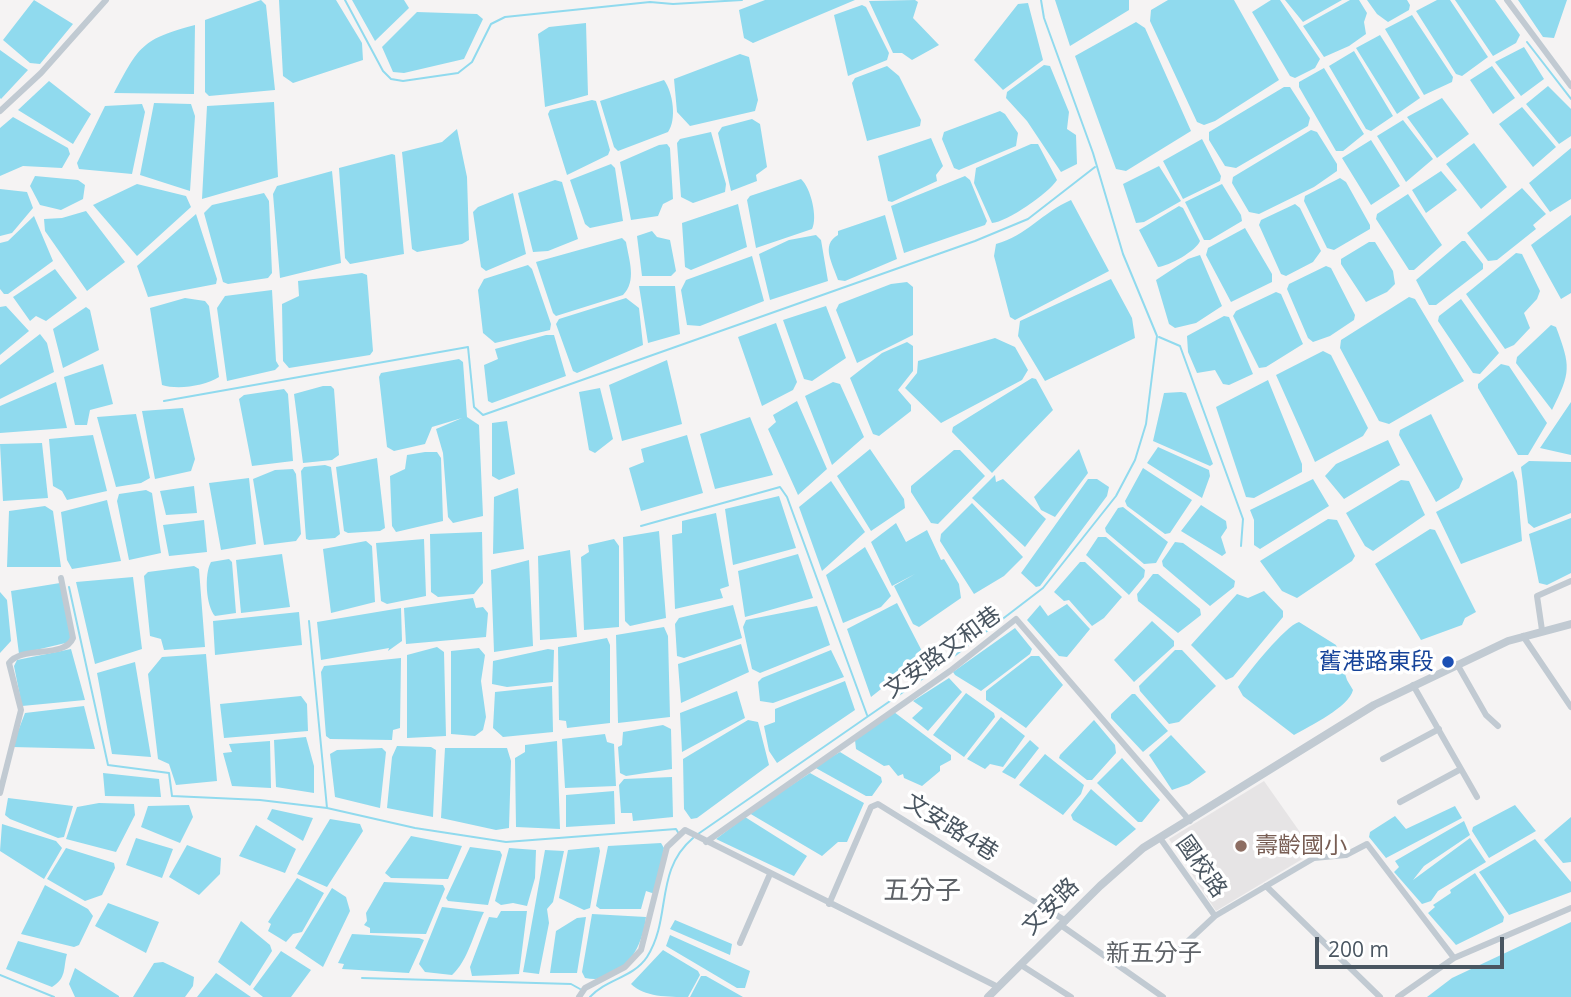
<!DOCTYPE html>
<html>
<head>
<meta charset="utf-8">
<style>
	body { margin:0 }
	#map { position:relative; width:1571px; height:997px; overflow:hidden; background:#f5f3f3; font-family:"Open Sans",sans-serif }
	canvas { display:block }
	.scale { position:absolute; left:1315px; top:937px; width:189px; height:32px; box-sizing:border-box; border:4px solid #4a5661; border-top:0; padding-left:9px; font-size:21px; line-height:24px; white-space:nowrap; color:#4a5661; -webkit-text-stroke:5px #fff; paint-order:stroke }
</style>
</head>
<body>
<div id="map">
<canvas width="1571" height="997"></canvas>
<div class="scale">200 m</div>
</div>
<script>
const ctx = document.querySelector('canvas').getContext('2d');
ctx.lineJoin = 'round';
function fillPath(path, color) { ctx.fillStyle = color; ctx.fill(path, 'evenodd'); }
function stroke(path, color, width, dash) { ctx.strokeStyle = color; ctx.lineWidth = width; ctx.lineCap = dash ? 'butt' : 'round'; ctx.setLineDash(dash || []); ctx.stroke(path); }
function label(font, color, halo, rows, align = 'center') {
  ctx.font = font + ' "Open Sans","Noto Sans TC",sans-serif'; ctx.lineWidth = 7; ctx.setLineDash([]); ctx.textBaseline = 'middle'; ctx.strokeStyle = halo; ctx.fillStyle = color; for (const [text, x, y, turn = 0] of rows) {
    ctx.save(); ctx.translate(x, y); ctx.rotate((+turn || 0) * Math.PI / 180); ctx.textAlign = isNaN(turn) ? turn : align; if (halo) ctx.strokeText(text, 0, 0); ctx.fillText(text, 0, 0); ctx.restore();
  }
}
const education = new Path2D(`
	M1264,781L1314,852L1216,911L1169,839Z`);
const water = new Path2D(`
	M34,0L73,24L40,64L30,63L3,40Z
	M261,0L266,5L275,90L209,96L205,92V20Z
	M279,0H336L362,43L363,60L293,83L283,76Z
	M352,0H404L409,8L375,41Z
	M765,0H855L753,43L744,38L739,10Z
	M915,0L918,2L913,18L939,45L912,60L902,53H893L869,1Z
	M1055,0H1129V10L1070,46Z
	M1168,0H1234L1279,80L1215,121L1204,125L1197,122L1150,21L1151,10Z
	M1271,0H1280L1320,59L1315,68L1295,78L1290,76L1252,12Z
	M1285,0H1342L1303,22Z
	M1350,0H1359L1367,13L1364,22L1366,34L1349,46L1324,57L1303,26Z
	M1367,0H1407L1410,5L1409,10L1388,22L1377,14Z
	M1437,0H1450L1488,57L1462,76L1456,74L1416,11Z
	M1455,0H1495L1520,35L1516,43L1493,56Z
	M1518,0H1567L1554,38L1543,37Z
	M1028,3L1043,60L1003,90L974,60L1018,4Z
	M862,5L866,7L889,53L887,60L848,76L834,15Z
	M417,12L477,14L483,19L464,59L404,73L393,72L382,47Z
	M1412,15L1453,77L1452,82L1424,95L1385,29Z
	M1136,22L1145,28L1191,131L1126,171L1116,169L1075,56Z
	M586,23L588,95L545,107L538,34L549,27Z
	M195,25L194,94L114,93C139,46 142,39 195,25Z
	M1380,35L1420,98L1397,114L1356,48Z
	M1524,47L1544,79L1521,96L1495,62Z
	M0,50L28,70L1,99L0,98Z
	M1354,51L1393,116L1371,131L1366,129L1329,66Z
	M740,54L749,57L758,100L755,111L690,126L677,112L674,79Z
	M1044,65L1050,66L1069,112L1067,129L1076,135L1077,164L1061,172L1027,121L1006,98L1007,92Z
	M887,66L899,76L921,120L920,126L867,141L852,83L855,78Z
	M1492,66L1515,98L1493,114L1470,80Z
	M1324,68L1364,134L1343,151H1336L1299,87V82Z
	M664,80C673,92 677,120 668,132L618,151L614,147L600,101Z
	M49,81L91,114L73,144L18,110Z
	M1548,86L1571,109V136L1559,144L1526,104Z
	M1284,87H1290L1310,118L1308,126L1236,168L1225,166L1209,140V132Z
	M1442,98L1469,134L1437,158L1407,117Z
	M592,100L596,101L610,150L608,155L567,175L548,114L550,110Z
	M274,102L278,177L202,199L207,106Z
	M154,103L191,104L195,116L190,191L140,175Z
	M142,104L145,112L132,174L79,169L77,163L105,106Z
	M1522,107L1556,147L1533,167L1499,124Z
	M1000,111L1005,114L1018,133L1016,146L959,170L954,168L942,139L944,132Z
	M13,117L68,148L70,154L62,168L23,166L0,176V128Z
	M752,119L760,124L767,167L756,175L757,181L731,191L718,133L722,127Z
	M1403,120L1433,159L1406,182L1377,136Z
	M457,129L467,177L469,240L462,244L417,252L412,249L402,152L442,142Z
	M1311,130L1317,132L1337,164V171L1314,187L1259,214L1249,212L1232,183L1233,177Z
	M711,132L726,184L725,192L693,203L681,197L677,143L680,139Z
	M931,138L943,166L936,175L937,181L892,202L888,201L878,156Z
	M1202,139L1221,176L1220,181L1183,199L1163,161Z
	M1371,140L1400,186L1371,205L1342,158Z
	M1474,143L1507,187L1481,209L1446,164Z
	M667,144L670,148L673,199L663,204L658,216L631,220L620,162L659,145Z
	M1031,144H1038L1057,180C1049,193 1007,222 992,223L974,183L976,168Z
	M1571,148V199L1550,212L1529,183Z
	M392,154L395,155L404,254L350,264L345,258L339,168Z
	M611,164L615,168L623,221L590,228L585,224L570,180Z
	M1159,166L1181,201L1144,222L1136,223L1123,184Z
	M332,171L341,263L280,278L273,194L277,186Z
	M1441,171L1457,190L1426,213L1412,190Z
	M35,176L78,180L85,185L83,199L61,210L40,205L30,186Z
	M965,176L970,180L987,221L985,225L904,253L891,206Z
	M1340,178L1346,182L1370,225V229L1334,250L1327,248L1304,201L1305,196Z
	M801,179C811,188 818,218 812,229L756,248L747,200L750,196Z
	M555,180L562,182L578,239L548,251L533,252L518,193Z
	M137,184L186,196L191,207L137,256L93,205Z
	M1222,184L1241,215L1242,221L1210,240H1204L1185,202Z
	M1522,188L1546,214L1533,225L1536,229L1497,260L1488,261L1467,233Z
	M0,189L27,192L33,208L12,233L0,236Z
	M264,193L269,201L272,273L268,278L228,284L223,282L204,213L212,205Z
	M513,193L526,254L486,271L481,267L473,212L478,207Z
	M1408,194L1442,245L1414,270H1409L1376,219L1377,214Z
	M1071,200L1109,271L1015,320L1010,317L994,256L996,244C1026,236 1043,212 1071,200Z
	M738,204L747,247L691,270L685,267L682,223Z
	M1295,204L1300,208L1321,251L1313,262L1286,276L1281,274L1259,225L1261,220Z
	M1179,206L1183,208L1200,241C1196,251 1169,266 1158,267L1139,230Z
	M86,211L125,262L87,291L45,231L44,219L62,218Z
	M196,214L217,279L216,284L148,297L137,266Z
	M885,215L897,259L845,281L838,280C833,264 820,245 838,235V231Z
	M1571,215V293L1561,299L1531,245Z
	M34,216L53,261L8,294H4L0,289V243L8,241Z
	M1245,228L1272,274V282L1231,302L1206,255L1208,248Z
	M652,231L657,237L670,240L676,271L671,276H642L637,236Z
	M816,235L821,240L828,281L770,300L759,254L789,240Z
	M622,238L626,242C629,260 637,281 623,295L556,316L553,313L536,262Z
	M1462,241H1465L1483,264V269L1436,305H1429L1416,280Z
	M1369,242H1375L1393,271L1395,284L1387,292L1366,302L1341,264V259Z
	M1516,253L1522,254L1540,291L1537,299L1524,313L1530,328L1514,345L1505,349L1466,294Z
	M1200,255L1222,306L1196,323L1175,328L1169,324L1156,280L1188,259Z
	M752,256L764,301L700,326L687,325L681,290L686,280Z
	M528,265L532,269L551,324L550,330L495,343L483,333L478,290L484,279Z
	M1326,266L1331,268L1355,315L1354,320L1330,336L1313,342L1308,338L1287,289L1289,284Z
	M55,269L77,298L46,321L36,316L30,321L13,297Z
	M362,273L367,275L373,351L370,355L289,368L283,361L282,304L299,296L298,281Z
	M1111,279L1132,318L1135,338L1045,381L1018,336L1020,321Z
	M907,282L913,287V335L857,363L836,310L839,304L891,284Z
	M639,286H675L680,334L648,343Z
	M272,290L276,361L279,366L275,370L227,381L217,308L225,296Z
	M1276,292L1281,294L1303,344L1266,367L1259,368L1233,316L1236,311Z
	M1409,297L1415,299L1464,381L1389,424L1379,421L1340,348L1341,340Z
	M185,298L205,301L209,306L219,377C205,386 178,390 162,385L150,308Z
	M626,298L639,308L643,345L577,373L573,371L556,324L559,319Z
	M1461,299L1499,353L1480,374L1473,373L1438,321L1439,316Z
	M6,306L29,331L0,355V307Z
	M826,306L846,358L812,381L804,379L783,320Z
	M86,307L90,310L99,350L63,368L53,329Z
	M1224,316L1229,317L1253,374L1229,385L1223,384L1215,370L1197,373L1188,352L1187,336Z
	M776,323L797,382L793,390L762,406L738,337Z
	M1551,325L1556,327C1571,367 1571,372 1552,410L1516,363L1517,357Z
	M40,334L47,343L54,372L0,399V365Z
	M546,335H554L566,376L492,403L488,401L484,365L498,359L495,349Z
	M995,338L1015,347L1028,370L1022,380L941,423L905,388L917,373L918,361Z
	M907,342L913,346V371L898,390L911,405V411L879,436L873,434L850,378L882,353Z
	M1323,351L1331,355L1368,428L1363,436L1315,462L1276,375Z
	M459,359L463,362L467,417L479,425L483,516L453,523L448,517L443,453L436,429L462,418L432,427L425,444L394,451L387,447L379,377L381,373Z
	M667,360L682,424L622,441L609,385Z
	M103,364L113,404L90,410L87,425H75L64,377Z
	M1501,364L1509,366L1547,423L1528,455H1518L1478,388V384Z
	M1032,378L1036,379L1053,410L992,473L952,432L953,427Z
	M1268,380L1302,464V472L1254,498L1246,497L1216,407Z
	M56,382L67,428L0,433V406Z
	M833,382L840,384L864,437L832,465L805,396Z
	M323,386H331L334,389L339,455L332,460L303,463L294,394Z
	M600,388L613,439L595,453L589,450L579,392Z
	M284,389L288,394L293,461L252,466L239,399L244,395Z
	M1181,392L1186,393L1213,464L1210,466L1153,441L1164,393Z
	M797,401L827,469L798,495L768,429L776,422L773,415Z
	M1571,402V455L1540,448Z
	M183,408L195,459L191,471L155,479L142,411Z
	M136,414L150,478L141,483L116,487L97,417Z
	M1431,414L1463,479L1459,488L1436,502L1399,435L1400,430Z
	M750,417L773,475L715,489L700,434Z
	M507,421L515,474L499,480L492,476V423Z
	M93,435L107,491L67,500L62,491L53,486L49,439Z
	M687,435L703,493L641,511L629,468L644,462L641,449Z
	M1388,440L1400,465L1344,499L1325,476L1336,464Z
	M42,443L48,498L3,501L0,444Z
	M1158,447L1209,470L1210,476L1202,498L1147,463Z
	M870,449L904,499L905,508L871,531L837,476Z
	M1079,449L1088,473L1055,517L1041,510L1034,497Z
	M954,450H960L985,476L938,524L931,523L911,492V486Z
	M425,452H437L441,458L443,521L396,532L392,526L390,476L405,469L407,455Z
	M377,458L385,528L380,531L348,533L344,531L336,467Z
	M1529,461L1571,462V513L1534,528L1528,523L1521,467Z
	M325,465L331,467L340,534L335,538L309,540L306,539L301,471L304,467Z
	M1143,468L1192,500L1170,533L1165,534L1127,506L1125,501Z
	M293,469L296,474L301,534L296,541L264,545L253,479L275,470Z
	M1513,471L1517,481L1522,541L1461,564L1436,512Z
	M995,475L996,482L1003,479L1046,519L1025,547L972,498Z
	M249,478L256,544L221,550L209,483Z
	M1088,479H1097L1109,487L1107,496L1040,586L1036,587L1021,573Z
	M1313,479L1329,506L1260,549L1254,545V520L1250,510Z
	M1401,480L1409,481L1425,515L1373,551L1365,546L1346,513Z
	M831,481L865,532L822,571L799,507Z
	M194,486L197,513L166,515L160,491Z
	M518,488L524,549L493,554L494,497Z
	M146,490L152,493L161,553L129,560L117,501L119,494Z
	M779,496L796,548L733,565L725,509Z
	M107,500L121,561L72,569L67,560L61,512Z
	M972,503L1023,557L1004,576L974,594L940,541L941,534Z
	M1201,505L1226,521L1227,528L1221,537L1226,553L1222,556L1181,531Z
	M45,506L53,511L61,567H7L9,511Z
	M1123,507L1168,542L1156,563L1144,564L1106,532L1105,528L1118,508Z
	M716,513L729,586L720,589L723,598L675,609L672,535L682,533V521Z
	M1571,518V573L1547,585L1539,583L1529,534Z
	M1328,519L1337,520L1355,556L1352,561L1297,598L1282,591L1260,561Z
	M204,520L207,552L169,556L163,525Z
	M896,523L906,542L927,530L941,560L944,559L959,584L961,598L919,627L913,624L894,586L915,574L892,586L871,542Z
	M1430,529L1435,530L1476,612L1465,618L1462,625L1421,640L1375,564Z
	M659,531L666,618L630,626L625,621L623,537Z
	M482,532L483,583L474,594L438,597L431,592L430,534Z
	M1098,537H1106L1145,570L1144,577L1129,595L1086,555Z
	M424,539L426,596L387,604L381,601L376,543Z
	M614,539L619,546V627L584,630L581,557L589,552L588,545Z
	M366,541L372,546L375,602L331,613L323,549Z
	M1175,542L1183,543L1235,581L1234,587L1210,606L1163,566L1162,561Z
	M865,547L891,596L881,607L843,623L826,575Z
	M570,550L577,637L540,640L538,556Z
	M282,554L290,607L241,613L236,560Z
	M798,554L813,598L745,617L738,571Z
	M229,559L232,562L236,613L215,616C206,606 204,574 211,562Z
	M529,560L533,646L494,652L491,570Z
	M1080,562H1085L1122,597L1104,618L1092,626L1069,600L1064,601L1054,592Z
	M194,566L199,569L205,647L164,650L161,639L150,636L144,576L148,572Z
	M1153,574H1158L1200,609L1201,615L1178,633L1138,601L1137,594Z
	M133,577L142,649L95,664L76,582Z
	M60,583L74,641L19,654L11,591Z
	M1264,591L1283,611V617L1233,677L1226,680L1191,645L1237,594L1248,598Z
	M0,592L7,600L11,641L0,653Z
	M473,598L476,608L483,607L488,613L486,637L406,644L404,608Z
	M897,603L924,655L871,697L847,629Z
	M1067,604L1090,629L1067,657L1059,656L1027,620L1040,605L1048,616Z
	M733,605L742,638L684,658L677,656L675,624L679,618Z
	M817,606L830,645L760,673L752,669L743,627L746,620Z
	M401,608L402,641L388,651L389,648L321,660L317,622Z
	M299,612L302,645L215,655L213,621Z
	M1152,621L1174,641V646L1134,682L1114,660Z
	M1299,622L1336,645L1347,680L1353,690C1349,707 1310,726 1294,735L1243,696L1238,687C1248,673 1285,626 1299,622Z
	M664,627L668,636L670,717L618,723L616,635Z
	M1015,628L1032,649L1030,654L981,691L955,675L953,672Z
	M607,638L610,645V723L567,728L566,721L559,720L558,647Z
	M741,644L749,672L681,703L678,664Z
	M437,647L444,652L446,736L407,738V655Z
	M479,648L485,655L481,681L486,717L483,730L475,736L451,734V651Z
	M71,649L85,700L22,706L14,666L17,660Z
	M548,649L554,650L553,682L507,687L492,684L493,661Z
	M831,650L844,677L773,703L760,701L758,682L762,678Z
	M1175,650H1182L1216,686L1179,722L1169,724L1140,691L1139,686Z
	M206,654L217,781L176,785L169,764L158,759L148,674L162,657Z
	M1031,656H1039L1063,685L1026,728L986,700V691Z
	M401,658L400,728L393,730L392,740L330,739L326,736L321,672L324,666Z
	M135,662L151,757L112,754L97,673Z
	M949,678L962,692L928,731L912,718L923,708L913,701Z
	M845,681L855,710L777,763L769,751L764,726L775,722V709Z
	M552,686L553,732L503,737L493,728L495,692Z
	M737,691L745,718L682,752L680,713Z
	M966,693L994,713L995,717L964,757L933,735Z
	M1132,694H1135L1168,731L1143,752L1111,718V714Z
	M301,696L307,704L308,731L224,738L220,704Z
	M84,706L95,749L12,747L25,713Z
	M894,712L951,755V760L940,766V771L922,786L904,778L903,774L898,776L889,765L884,766L856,749L855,740Z
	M1001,717L1025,736L1003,767L990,764L985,769L967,759Z
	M748,720L758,722L769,765L697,818L691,819L684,809L683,759Z
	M1094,720L1115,745L1116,753L1092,780H1087L1059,758L1060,755Z
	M663,725L671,729L672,769L626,776L620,773L618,747L622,745L623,732Z
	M605,734L607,742L614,744L616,786L565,788L562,739Z
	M1171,735L1206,772L1189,784L1172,790L1149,755Z
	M306,737L314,766V793L276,787L274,740Z
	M1030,740L1039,748L1015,779L1002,772Z
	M270,741L271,788L232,786L223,753L232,752L229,744Z
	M557,741L560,829L516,827L515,758L525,752V745Z
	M397,746L431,747L436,750L433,817L387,808L392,757Z
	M382,748L386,752L380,808L335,797L330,754L337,750Z
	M445,748H507L511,761L509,828L496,830L441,818Z
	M840,752L881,777L882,782L872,796H866L814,767Z
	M1045,754L1084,785L1081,794L1063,815L1019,785Z
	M1122,758L1160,800L1142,822H1138L1097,783Z
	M103,773L159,779L161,797L105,796Z
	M810,773L864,803L847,842H838L822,856L749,813Z
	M672,777L673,817L633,821L632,813H621L619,785L624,779Z
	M1091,789L1136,829L1116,846L1073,820L1071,815Z
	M614,791L615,824L566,827V795Z
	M8,798L73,806L64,837L58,838L10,819L5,815Z
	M99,803L134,804L135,815L116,852L66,839L77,807Z
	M189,805L193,817L180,843L141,827L148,806Z
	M1515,805L1536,831L1489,858L1472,831L1473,827Z
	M1455,806L1462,818L1386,858L1369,837L1370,832L1395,816L1406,829Z
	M272,809L313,818L303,841L267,819Z
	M745,817L807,856L794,876L716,839Z
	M1571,817V862L1563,863L1544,840Z
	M330,819L360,824L363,831L327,887L297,874Z
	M1464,821L1470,835L1424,866L1413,880L1470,838L1486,862L1438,891L1431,901L1422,904L1394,872L1399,867L1395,861Z
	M2,824L56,841L62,848L44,879L0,851Z
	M256,825L296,849L285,873L239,856Z
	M411,836L462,846L448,879L391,878L385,873Z
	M136,838L173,849L162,878L126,865Z
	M1535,839L1571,882V892L1509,915L1479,872Z
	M661,843L664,848L655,894L646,891L641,909H600L596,906L608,846Z
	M187,845L221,858L220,874L199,895L169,877Z
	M470,847L500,851L502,855L488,905L448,901L446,898Z
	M599,847L600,851L590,908L584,910L559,898L568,850Z
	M66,848L114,863L115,868L102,895L85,901L47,879Z
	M509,848L536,850L535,878L527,906L513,903L501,905L495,901Z
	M545,850L564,851L553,902L547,909L549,923L539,974L523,972Z
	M1475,873L1504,917L1503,922L1456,945L1428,913L1435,907L1433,905L1451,893L1450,890Z
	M297,878L324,893L302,932L293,934L286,942L268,931L271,924L268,922Z
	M384,882L443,885L445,889L426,934L370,933V928L364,925L367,921L366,913Z
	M45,885L88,909L93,916L79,945L74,947L21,934Z
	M332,888L346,897L350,911L323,967L295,948Z
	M108,903L159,922L146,953L95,926Z
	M442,907L484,912C474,932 468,961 452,975L425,972L419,964Z
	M501,911H527L519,974L472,976L470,967L489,917L497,918Z
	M592,914L646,917C643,947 622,986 585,978L582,972Z
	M586,917L577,973H550L556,931L577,918Z
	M675,920L732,944L730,955L670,929Z
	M241,921L270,945L272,951L250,986L218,962Z
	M1571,922V997H1427L1452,978Z
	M352,934L419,938L424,940L409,973L342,969L344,964L338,963Z
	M670,935L750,971L745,988H737L666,946Z
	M18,941L67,954C63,968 67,978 52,987L6,969Z
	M663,950L698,971L700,975L688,997C668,997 644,997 631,984Z
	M281,951L311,970L291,997H263L253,989Z
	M163,962L194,977L193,986L185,997H133L154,963Z
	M75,968L119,996V997H75L69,984Z
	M216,973L251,997H197Z
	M701,976H706L743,997H690Z`);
const stream = new Path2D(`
	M345,0L383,71L391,79L403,81L458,73L472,62L491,24L505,17L650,2L673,4L742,0
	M1527,42L1571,99
	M1159,337L1180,346L1243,519L1241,546
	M164,401L468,347L474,407L483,415L975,241L1028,219L1095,167
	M641,526L780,487L787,497L867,715
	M69,587L108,765L169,773L172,796L260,800L327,808L415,828L506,842L676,829L679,834
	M309,621L327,808
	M698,834L945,663L1043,588L1116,496L1135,460L1146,424L1157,336L1123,254L1093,153L1044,18L1041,0
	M0,975L54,997
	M362,978L571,984L580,989
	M590,997C606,979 633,978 647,957C672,918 654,871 693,838`);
const minor = new Path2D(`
	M1507,0L1571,86
	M0,111L41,73L106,0
	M1542,630L1537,596L1571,581
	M1523,636L1571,707
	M1457,664L1486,715L1498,726
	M1413,685L1477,797
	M1383,759L1439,729
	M0,793L21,710L9,663C23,645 64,659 73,638L61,578
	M1400,802L1461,769
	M1160,838L1215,916
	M706,842L950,671L1016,619L1190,821
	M1266,886L1380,997
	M829,904L871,807L878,804L1066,921
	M1062,926L1163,997
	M740,943L770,874
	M1171,957L1215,916L1314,858L1346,855L1367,844L1454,958
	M1021,965L1071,997
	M579,997L585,988L625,967L641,950L667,847L685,830L998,987
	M1398,997L1454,958L1571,908`);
const tertiary = new Path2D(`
	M988,997L1100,886L1143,848L1374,705L1508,641L1571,624`);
const markers = [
	[1448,662,7,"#1a4fb4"],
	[1241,846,7,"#8d6e63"]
];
const streetNames = [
	["文安路文和巷",943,653,-36],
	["文安路4巷",951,828,32],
	["國校路",1201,867,55],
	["文安路",1051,907,-45]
];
const transitNames = [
	["舊港路東段",1434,662]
];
const educationNames = [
	["壽齡國小",1255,846]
];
const neighbourhoodNames = [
	["新五分子",1154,954]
];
const quarterNames = [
	["五分子",922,892]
];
fillPath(education, '#e6e4e5');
fillPath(water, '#90daee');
stroke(stream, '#90daee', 2);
stroke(minor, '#c1cad2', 6);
stroke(tertiary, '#c1cad2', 8);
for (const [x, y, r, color] of markers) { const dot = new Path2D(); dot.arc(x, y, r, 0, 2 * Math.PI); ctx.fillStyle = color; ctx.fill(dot); stroke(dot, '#fff', 2.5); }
label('23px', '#4a5661', '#fff', streetNames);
label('23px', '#164399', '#fff', transitNames, 'right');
label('23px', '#785e54', '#fff', educationNames, 'left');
label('24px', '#5f6368', '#fff', neighbourhoodNames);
label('26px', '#5f6368', '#fff', quarterNames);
</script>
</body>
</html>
